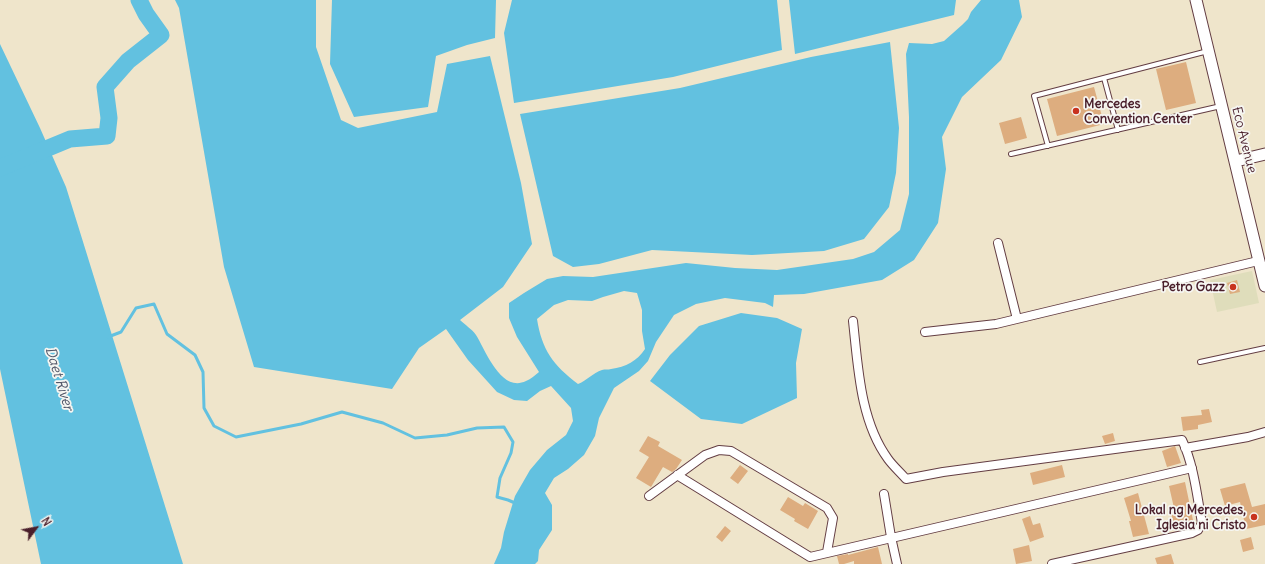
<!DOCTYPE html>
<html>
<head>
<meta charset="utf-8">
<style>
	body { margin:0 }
	#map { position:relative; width:1265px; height:564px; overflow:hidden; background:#efe5cb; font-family:Delius,sans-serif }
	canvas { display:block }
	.north { position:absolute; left:16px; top:508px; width:40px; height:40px; -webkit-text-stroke:3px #f6f6f2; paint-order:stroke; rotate:58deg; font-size:11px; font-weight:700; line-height:16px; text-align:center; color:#4a1f2b }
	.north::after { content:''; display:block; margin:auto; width:14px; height:18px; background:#4a1f2b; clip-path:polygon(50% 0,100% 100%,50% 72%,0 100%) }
</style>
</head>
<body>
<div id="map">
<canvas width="1265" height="564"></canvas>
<div class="north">N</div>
</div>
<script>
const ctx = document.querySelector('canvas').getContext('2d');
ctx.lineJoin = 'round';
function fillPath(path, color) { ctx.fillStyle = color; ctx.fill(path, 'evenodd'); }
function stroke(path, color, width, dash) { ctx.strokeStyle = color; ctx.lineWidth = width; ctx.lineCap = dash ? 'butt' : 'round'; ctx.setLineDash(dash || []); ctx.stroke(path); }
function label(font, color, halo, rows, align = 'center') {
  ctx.font = font + ' Delius,sans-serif'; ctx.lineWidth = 3.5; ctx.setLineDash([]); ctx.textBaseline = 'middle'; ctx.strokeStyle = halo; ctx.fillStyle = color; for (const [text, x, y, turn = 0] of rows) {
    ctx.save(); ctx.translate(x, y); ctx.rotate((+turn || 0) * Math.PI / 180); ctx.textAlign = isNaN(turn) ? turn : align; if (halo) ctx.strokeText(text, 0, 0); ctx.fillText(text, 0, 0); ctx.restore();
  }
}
const built = new Path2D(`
	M1252,271L1259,303L1217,312L1210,280Z`);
const water = new Path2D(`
	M175,0H316V47L341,120L358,128L437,112L447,64L490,56L521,183L532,244L503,287L460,320C465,325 472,329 476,335C486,351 501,393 526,381C531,379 535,375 539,372L517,337L509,318V303L524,293L547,279L563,276L593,277L686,263L735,268L777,270L853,259L874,252L900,230L909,194V117L906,54L909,43L932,44L944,41L962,25L968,19L971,12L981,0H1019L1022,17L1001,60L962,97L942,137L946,169L938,223L914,260L882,280L804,294L774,295L773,307L765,303L725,298L696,304L674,315L656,342L648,361L639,371L614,388L599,418L595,436L584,455L568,469L554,478L545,493L552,505V530L539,550L538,561L535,564H494L501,548L504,532L515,496L530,470L547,450L566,435L573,421L571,408L551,386L540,391L527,401L514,400L497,392L468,360L446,329L419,348L392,389L254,367L224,267L179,8ZM624,291L637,293L642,310V331L645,349C637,361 626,367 611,369C608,370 605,369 602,370C593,373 586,381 578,384C553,365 542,350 537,319L554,305L568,300L592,301L603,297Z
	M332,0H496L495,38L467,45L436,56L428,107L354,117L330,64Z
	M512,0H777L782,50L673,77L514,103L504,33Z
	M789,0H956L954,15L795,54Z
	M890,42L899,128L896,173L889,207L864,239L824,251L752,255L652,250L599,264L573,267L553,256L520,114L680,88L811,57Z
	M0,44L40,128L66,187L183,564H41L0,369Z
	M741,313L777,318L802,329L796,363L797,398L742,424L701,419L650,381L670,355L699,326Z`);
const stream = new Path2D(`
	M108,337L121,332L136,308L154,304L167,334L195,355L203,372L204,408L214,426L236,437L301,424L342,412L383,423L415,438L447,435L477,428L504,427L513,442L511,453L500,478L497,497L508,500L515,503`);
const river = new Path2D(`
	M0,168L70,139L107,136L109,118L105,87L128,61L161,35L146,14L139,0`);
const building = new Path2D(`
	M1186,62L1196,103L1166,110L1156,69Z
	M1094,87L1104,124L1057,136L1047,99Z
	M1021,117L1027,138L1005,144L999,123Z
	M1237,280L1240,292L1230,294L1227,283Z
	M1209,409L1212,422L1198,425V429L1183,431L1181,417L1202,415L1201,410Z
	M1113,433L1115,441L1105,444L1102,436Z
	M648,436L660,442L658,446L682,460L676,469L672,472L663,467L651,487L636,478L649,457L639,451Z
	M1175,446L1181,463L1167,467L1162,451Z
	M740,465L748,471L738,484L730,478Z
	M1062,465L1065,477L1033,485L1030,473Z
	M1185,482L1194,525L1175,530L1170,509L1174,508L1169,486Z
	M1245,483L1252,507L1265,504V525L1246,529L1240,502L1225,506L1220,489Z
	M1138,493L1149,534L1133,537L1129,521H1131L1124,498Z
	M788,497L803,506L805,503L818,511L808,529L794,521L795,519L780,510Z
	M1030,516L1033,525L1040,523L1044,537L1030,542L1022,519Z
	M725,526L731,531L722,542L716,537Z
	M1251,537L1254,549L1243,552L1240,540Z
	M1029,545L1032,561L1016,564L1013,549Z
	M878,547L882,564H854V561L844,564H839L837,556L848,554V555Z
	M1171,554L1174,564H1157L1155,558Z`);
const lane = new Path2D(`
	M1104,78L1118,130
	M1048,146L1034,96L1208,51
	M1011,154L1221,106
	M1200,362L1265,348`);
const street = new Path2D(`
	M998,243L1017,319
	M853,321C858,366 860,421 888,459C893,466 900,472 906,479L943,472L1182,440C1194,465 1197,496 1202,523L1198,530L1192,533L1052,564
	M925,332L996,324L1258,261
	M1185,448L1248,437L1265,432
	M677,475L810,557L1192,468
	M884,494L891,537L897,564
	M649,496L705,455L719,450L731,451L827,508L833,518L827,552`);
const secondary = new Path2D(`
	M1196,0L1265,286
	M1236,161L1265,154`);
const markers = [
	[1076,111,4,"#c8321e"],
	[1233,287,4,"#c8321e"],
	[1254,517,4,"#c8321e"]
];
const poiNames = [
	["Mercedes",1084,104,"left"],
	["Convention Center",1084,119,"left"],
	["Petro Gazz",1225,287],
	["Lokal ng Mercedes,",1246,510],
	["Iglesia ni Cristo",1246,525]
];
const streetNames = [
	["Eco Avenue",1244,140,76]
];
const waterNames = [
	["Daet River",59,379,73]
];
fillPath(built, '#dfddbb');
fillPath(water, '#62c1e0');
stroke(stream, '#62c1e0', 3);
stroke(river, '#62c1e0', 17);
fillPath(building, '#ddad7f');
stroke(lane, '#633d43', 6);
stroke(street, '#633d43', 10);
stroke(secondary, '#633d43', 13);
stroke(lane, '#fff', 4);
stroke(street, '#fff', 8);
stroke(secondary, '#fff', 11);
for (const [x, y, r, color] of markers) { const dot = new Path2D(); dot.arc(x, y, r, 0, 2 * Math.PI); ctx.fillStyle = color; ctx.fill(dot); stroke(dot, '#f6f6f2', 1.5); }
label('bold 13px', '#4a1f2b', '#f6f6f2', poiNames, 'right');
label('13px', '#4a1f2b', '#f6f6f2', streetNames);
label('italic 14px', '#52586a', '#f6f6f2', waterNames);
</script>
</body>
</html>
